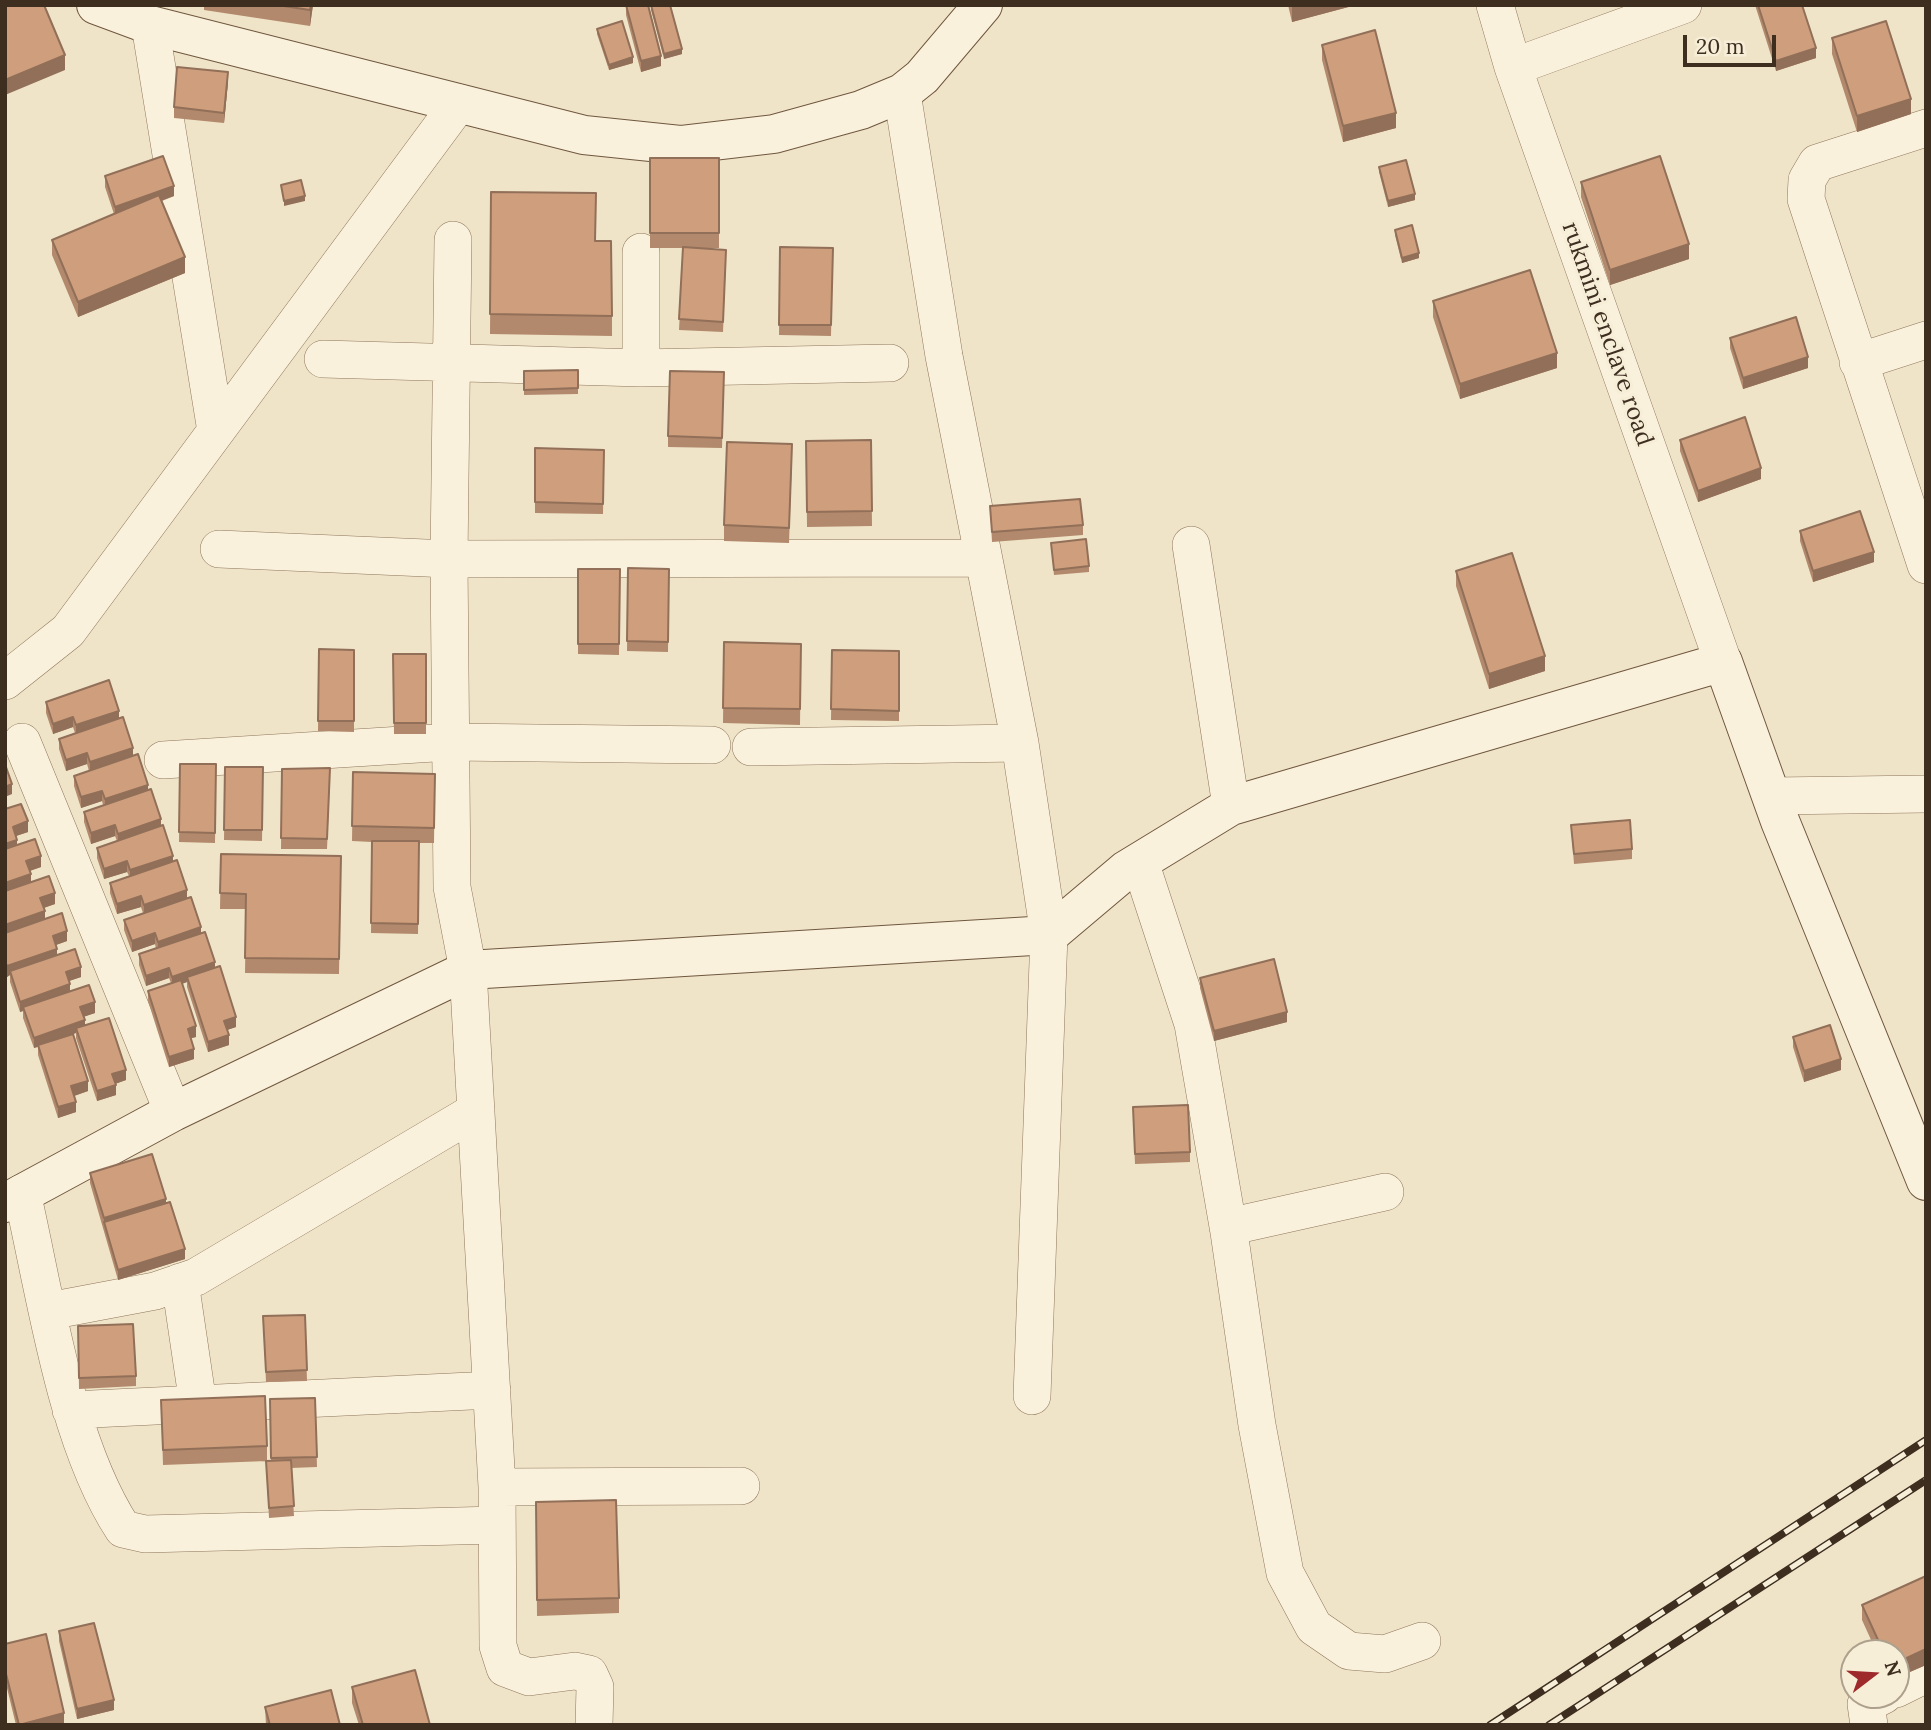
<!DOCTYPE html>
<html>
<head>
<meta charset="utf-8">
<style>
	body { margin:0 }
	#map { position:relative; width:1931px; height:1730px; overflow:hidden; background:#f0e4c8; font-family:Lora,serif }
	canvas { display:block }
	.frame { position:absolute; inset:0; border:7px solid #3d2e20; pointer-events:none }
	.north { position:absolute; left:1840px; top:1639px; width:70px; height:70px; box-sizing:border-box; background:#f7eed8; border:2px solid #ada18e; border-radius:50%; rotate:73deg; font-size:19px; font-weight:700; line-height:28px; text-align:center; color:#3d2e20 }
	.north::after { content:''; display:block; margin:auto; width:24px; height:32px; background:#9e2a2b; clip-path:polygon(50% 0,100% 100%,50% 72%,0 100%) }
	.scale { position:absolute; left:1683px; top:35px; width:93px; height:32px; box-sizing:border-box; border:4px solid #3d2e20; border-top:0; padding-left:9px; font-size:21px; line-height:24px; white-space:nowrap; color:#3d2e20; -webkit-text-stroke:5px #f7eed8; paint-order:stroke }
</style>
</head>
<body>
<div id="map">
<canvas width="1931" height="1730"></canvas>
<div class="frame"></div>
<div class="north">N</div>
<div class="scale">20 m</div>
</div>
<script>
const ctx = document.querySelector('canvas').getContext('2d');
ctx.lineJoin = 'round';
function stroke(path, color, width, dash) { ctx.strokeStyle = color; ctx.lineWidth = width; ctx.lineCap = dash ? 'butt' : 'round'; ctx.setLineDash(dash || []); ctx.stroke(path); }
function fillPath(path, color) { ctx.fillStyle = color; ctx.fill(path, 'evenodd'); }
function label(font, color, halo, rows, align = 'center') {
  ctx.font = font + ' Lora,serif'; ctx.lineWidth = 6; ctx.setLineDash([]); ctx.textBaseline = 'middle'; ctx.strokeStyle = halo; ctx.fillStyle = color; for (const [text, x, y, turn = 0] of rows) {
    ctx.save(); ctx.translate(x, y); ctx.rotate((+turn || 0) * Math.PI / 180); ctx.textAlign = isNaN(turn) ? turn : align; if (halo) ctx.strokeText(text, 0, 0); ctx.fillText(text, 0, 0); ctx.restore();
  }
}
const street = new Path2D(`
	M1495,5L1513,67L1723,662
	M150,25L216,431
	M1513,67L1683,5
	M902,93L944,356L1020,743L1049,935L1032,1396
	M1926,128L1817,163L1807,180L1806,199L1926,565
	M453,240L449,559L452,887L468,970L497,1487L498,1646L505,1668L529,1677L575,1671L589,1674L595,1687L594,1725
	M323,359L641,368L890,363
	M1858,362L1926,340
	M641,368V252
	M1191,545L1231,806
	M219,549L449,559L982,558
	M5,681L68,631L459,103
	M22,742L173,1112
	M751,747L1020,743
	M163,760L450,742L712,745
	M1772,796L1926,794
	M1140,862L1193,1024L1229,1232L1257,1425L1285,1573L1314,1627L1349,1651L1385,1654L1422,1641
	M22,1193C46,1297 65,1440 123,1529L145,1534L497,1525
	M1228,1227L1385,1192
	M180,1282L198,1404
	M49,1311L155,1291L196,1277L476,1111
	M71,1410L492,1390
	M497,1487L741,1486
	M1896,1689L1926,1674
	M1869,1725L1866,1704L1884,1695`);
const secondary = new Path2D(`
	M96,5L150,25L584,135L680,145L774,134L861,110L902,93L922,77L983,5
	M5,1203L173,1112L468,970L1049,935L1126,870L1231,806L1723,662L1780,821L1926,1181`);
const rail = new Path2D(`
	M1490,1725L1926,1440
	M1549,1725L1926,1480`);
const wall = new Path2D(`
	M204,5H313L310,26L204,10Z
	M626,5L661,66L641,72L626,15Z
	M651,5L682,54L664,59L651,10Z
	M1288,5H1356L1292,22Z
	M1755,5H1802L1816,58L1776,71Z
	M597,29L633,63L609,70L597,34Z
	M1832,38L1911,114L1857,132L1832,54Z
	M1322,45L1396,128L1343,142L1322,60Z
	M228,82L224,123L174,118V107Z
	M650,158H719V248H701L726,260L723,332L679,330L683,248H650Z
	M1379,167L1415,200L1388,207L1379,172Z
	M105,176L174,196L162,201L185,273L78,317L52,255V240L114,214L105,187Z
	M1581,182L1689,259L1610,285L1581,197Z
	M491,192L595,241L612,316V336L490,334Z
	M1395,230L1419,258L1402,263L1395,235Z
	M780,247L833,248L831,336L779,335Z
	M1433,301L1557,368L1460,399L1433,317Z
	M1730,338L1808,368L1743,389L1730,348Z
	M524,371L578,388V394L524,395Z
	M724,372L722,448L668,447V436Z
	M871,440L872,526L807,527L806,441Z
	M1680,440L1761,479L1698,502L1680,451Z
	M535,448L604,450L603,514L535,513Z
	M792,459L789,543L724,541V525Z
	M990,506L1083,525V535L992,542Z
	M1800,531L1874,562L1813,582L1800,541Z
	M1051,543L1089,566V572L1054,575Z
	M628,568L669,569L668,652L627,651Z
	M578,569H620L619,655L578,654Z
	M1456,571L1545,671L1489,689L1456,586Z
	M724,642L801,644L800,725L723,723Z
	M319,649L354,650V732L318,731Z
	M832,650L899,651V721L831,720Z
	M393,654H426V734H394Z
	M46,702L119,718L133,756L148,790L173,861L215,968L236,1027L227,1030L229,1045L208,1052L187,987V982L182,984L196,1037L191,1038L194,1059L169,1067L148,1001V991L171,983L169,978L146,986L139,965V954L156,949L155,944L132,952L124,930V920L143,913L141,907L117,914L110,893V883L129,876L127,872L104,879L97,858V848L117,841L115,836L91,844L84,822V812L103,805L102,801L81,808L74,786V776L89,771L87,764L66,771L59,749V739L75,733L73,727L53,734L46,713Z
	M180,764H216L215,843L179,842Z
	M225,767H263L262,841L224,840Z
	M282,769L330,779L327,849H281Z
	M353,772L435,774L434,843H419L418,934L371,933L372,842L352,841Z
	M5,809L28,832L16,836L17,845L41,867L30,871L31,882L55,904L44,908L45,919L67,941L56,945L57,955L81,977L69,981L70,991L95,1013L83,1017L85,1026L126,1080L115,1084L116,1095L97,1101L76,1038V1033L73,1034L88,1091L74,1096L76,1112L58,1118L38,1055V1047L34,1048L23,1018V1011L20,1012L10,982V975L7,977L5,973Z
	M1571,825L1632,849V859L1574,864Z
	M221,854L341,856L339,974L245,973L246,909H220Z
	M1200,978L1287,1022L1214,1041L1200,988Z
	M1793,1037L1841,1070L1804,1082L1793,1047Z
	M1133,1117L1190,1152V1162L1135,1164Z
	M90,1173L166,1203L185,1259L118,1280L90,1183Z
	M305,1315L307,1381L266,1382L263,1316Z
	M78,1326L136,1376V1386L79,1389Z
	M315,1398L317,1467L291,1468L294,1516L269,1518L266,1461H271L270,1399Z
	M161,1400L267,1446V1461L163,1465Z
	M536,1502L619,1598V1613L537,1616Z
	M1862,1605L1926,1665L1896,1678V1653H1877L1862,1620Z
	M59,1631L114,1710L77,1719L59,1641Z
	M5,1644L64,1724L59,1725H16L5,1680Z
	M352,1687L430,1725H359L352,1703Z
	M265,1707L340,1725H266Z`);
const shadedWall = new Path2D(`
	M311,5H313L310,26V10Z
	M1298,5H1356L1292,22V7Z
	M1816,48V58L1776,71V61Z
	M682,49V54L664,59V54Z
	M65,55V70L5,95V80Z
	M661,56V66L641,72V61Z
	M633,57V63L609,70V65Z
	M228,72V82L224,123V113Z
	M1911,99V114L1857,132V116Z
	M1396,113V128L1343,142V126Z
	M174,186V196L115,217V207Z
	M1415,194V200L1388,207V201Z
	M305,196V201L284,206V201Z
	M1689,244V259L1610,285V270Z
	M1419,253V258L1402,263V258Z
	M185,257V273L78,317V302Z
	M1557,353V368L1460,399V384Z
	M1808,357V368L1743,389V378Z
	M1761,468V479L1698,502V491Z
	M1874,552V562L1813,582V571Z
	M1545,656V671L1489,689V674Z
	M119,711V722L76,736V725Z
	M73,717V727L53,734V724Z
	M133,748V758L90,773V762Z
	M87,753V764L66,771V760Z
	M12,784V794L5,797V787Z
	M148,785V795L105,810V799Z
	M102,791V801L81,808V797Z
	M161,819V830L118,844V834Z
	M28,821V832L13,837V827Z
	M115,825V836L91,844V833Z
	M17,840V850L5,854V844Z
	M41,856V867L26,872V861Z
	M173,856V866L130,881V870Z
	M127,861V872L104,879V869Z
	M31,874V884L5,893V883Z
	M187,890V901L144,916V905Z
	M55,893V904L40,909V898Z
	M141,896V907L117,914V904Z
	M45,911V922L5,935V925Z
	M201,927V938L158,952V942Z
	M67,931V941L53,946V936Z
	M155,933V944L132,952V941Z
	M57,949V959L10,971V975L7,977V966Z
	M215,962V972L187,977V982L172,987V977Z
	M81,967V977L66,982V972Z
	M169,968V978L146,986V976Z
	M70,984V995L23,1007V1011L20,1012V1002Z
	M95,1002V1013L80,1018V1007Z
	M1287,1012V1022L1214,1041V1031Z
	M236,1017V1027L224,1031V1021Z
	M85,1020V1030L76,1028V1033L34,1048V1038Z
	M196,1026V1037L188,1039V1029Z
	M229,1035V1045L208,1052V1042Z
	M194,1049V1059L169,1067V1057Z
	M1841,1059V1070L1804,1082V1071Z
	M126,1070V1080L112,1085V1074Z
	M88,1081V1091L71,1097V1086Z
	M116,1085V1095L97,1101V1091Z
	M76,1102V1112L58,1118V1107Z
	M166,1199V1209L104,1223V1218Z
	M185,1249V1259L118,1280V1270Z
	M1926,1649V1665L1896,1678V1663Z
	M114,1700V1710L77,1719V1709Z
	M64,1713V1724L59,1725H19Z`);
const building = new Path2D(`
	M5,5H44L65,55L5,80Z
	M277,5H311L310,10Z
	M626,5H648L661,56L641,61Z
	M651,5H670L682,49L664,54Z
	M1758,5H1802L1816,48L1776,61Z
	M622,21L633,57L609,65L597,29Z
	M1886,21L1911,99L1857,116L1832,38Z
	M1375,30L1396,113L1343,126L1322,45Z
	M177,67L228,72L224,113L174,107Z
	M163,156L174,186L115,207L105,176Z
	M1660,156L1689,244L1610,270L1581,182Z
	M650,158H719V233H650Z
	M1406,160L1415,194L1388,201L1379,167Z
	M301,180L305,196L284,201L281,185Z
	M491,192L596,193L595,241H611L612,316L490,314Z
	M159,195L185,257L78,302L52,240Z
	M1412,225L1419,253L1402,258L1395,230Z
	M683,247L726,250L723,322L679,319Z
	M780,247L833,248L831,325H779Z
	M1530,270L1557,353L1460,384L1433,301Z
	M1796,317L1808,357L1743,378L1730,338Z
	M578,370V388L524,390V371Z
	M670,371L724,372L722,438L668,436Z
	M1745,417L1761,468L1698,491L1680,440Z
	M871,440L872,511L807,512L806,441Z
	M727,442L792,444L789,528L724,525Z
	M535,448L604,450L603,504L535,502Z
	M1080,499L1083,525L992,532L990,506Z
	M1860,511L1874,552L1813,571L1800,531Z
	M1086,539L1089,566L1054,570L1051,543Z
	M1512,553L1545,656L1489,674L1456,571Z
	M628,568L669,569L668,642L627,641Z
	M578,569H620L619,644H578Z
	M724,642L801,644L800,709L723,708Z
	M319,649L354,650V721H318Z
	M832,650L899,651V711L831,709Z
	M393,654H426V723H394Z
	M109,680L119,711L76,725L73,717L53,724L46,702Z
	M123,717L133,748L90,762L87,753L66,760L59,739Z
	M138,754L148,785L105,799L102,791L81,797L74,776Z
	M180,764H216L215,833L179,832Z
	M5,767H6L12,784L5,787Z
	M225,767H263L262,830H224Z
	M330,768L327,839L281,838L282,769Z
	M353,772L435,774L434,828L352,826Z
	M151,789L161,819L118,834L115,825L91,833L84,812Z
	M21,804L28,821L13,827L17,840L5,844V809Z
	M1630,820L1632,849L1574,854L1571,825Z
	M163,825L173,856L130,870L127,861L104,869L97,848Z
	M35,839L41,856L26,861L31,874L5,883V849Z
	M372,841H419L418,924L371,923Z
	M221,854L341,856L339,959L245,958L246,894L220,893Z
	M177,860L187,890L144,905L141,896L117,904L110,883Z
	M49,876L55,893L40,898L45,911L5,925V891Z
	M191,897L201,927L158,942L155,933L132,941L124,920Z
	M62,913L67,931L53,936L57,949L7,966L5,962V933Z
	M205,932L215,962L172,977L169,968L146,976L139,954Z
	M75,949L81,967L66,972L70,984L20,1002L10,971Z
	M1274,959L1287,1012L1214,1031L1200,978Z
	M220,966L236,1017L224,1021L229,1035L208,1042L187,977Z
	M181,980L196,1026L188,1029L194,1049L169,1057L148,991Z
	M89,985L95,1002L80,1007L85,1020L34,1038L23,1007Z
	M109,1018L126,1070L112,1074L116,1085L97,1091L76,1028Z
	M1830,1025L1841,1059L1804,1071L1793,1037Z
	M73,1034L88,1081L71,1086L76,1102L58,1107L38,1045Z
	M1188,1105L1190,1152L1135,1154L1133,1107Z
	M152,1154L166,1199L104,1218L90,1173Z
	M170,1202L185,1249L118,1270L104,1222Z
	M305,1315L307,1370L266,1372L263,1316Z
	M133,1324L136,1376L79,1378L78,1326Z
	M265,1396L267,1446L163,1450L161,1400Z
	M315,1398L317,1457L271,1458L270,1399Z
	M291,1460L294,1506L269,1508L266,1461Z
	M616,1500L619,1598L537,1600L536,1502Z
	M1926,1576V1649L1896,1663V1653H1884L1862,1605Z
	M94,1623L114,1700L77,1709L59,1631Z
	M46,1634L64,1713L19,1725L5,1670V1644Z
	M415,1670L430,1725H363L352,1687Z
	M331,1690L340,1725H270L265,1707Z`);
const streetNames = [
	["rukmini enclave road",1607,334,71]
];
stroke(street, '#8d765c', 38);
stroke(secondary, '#6f573f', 40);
stroke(street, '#faf1dc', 37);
stroke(secondary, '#faf1dc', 38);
stroke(rail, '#3d2e20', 8);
stroke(rail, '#f7eed8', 5, [16]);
fillPath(wall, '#b2896c');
fillPath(shadedWall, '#916f58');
fillPath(building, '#cf9f7d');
stroke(building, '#916f58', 2);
label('24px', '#3d2e20', '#f7eed8', streetNames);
</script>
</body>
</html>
